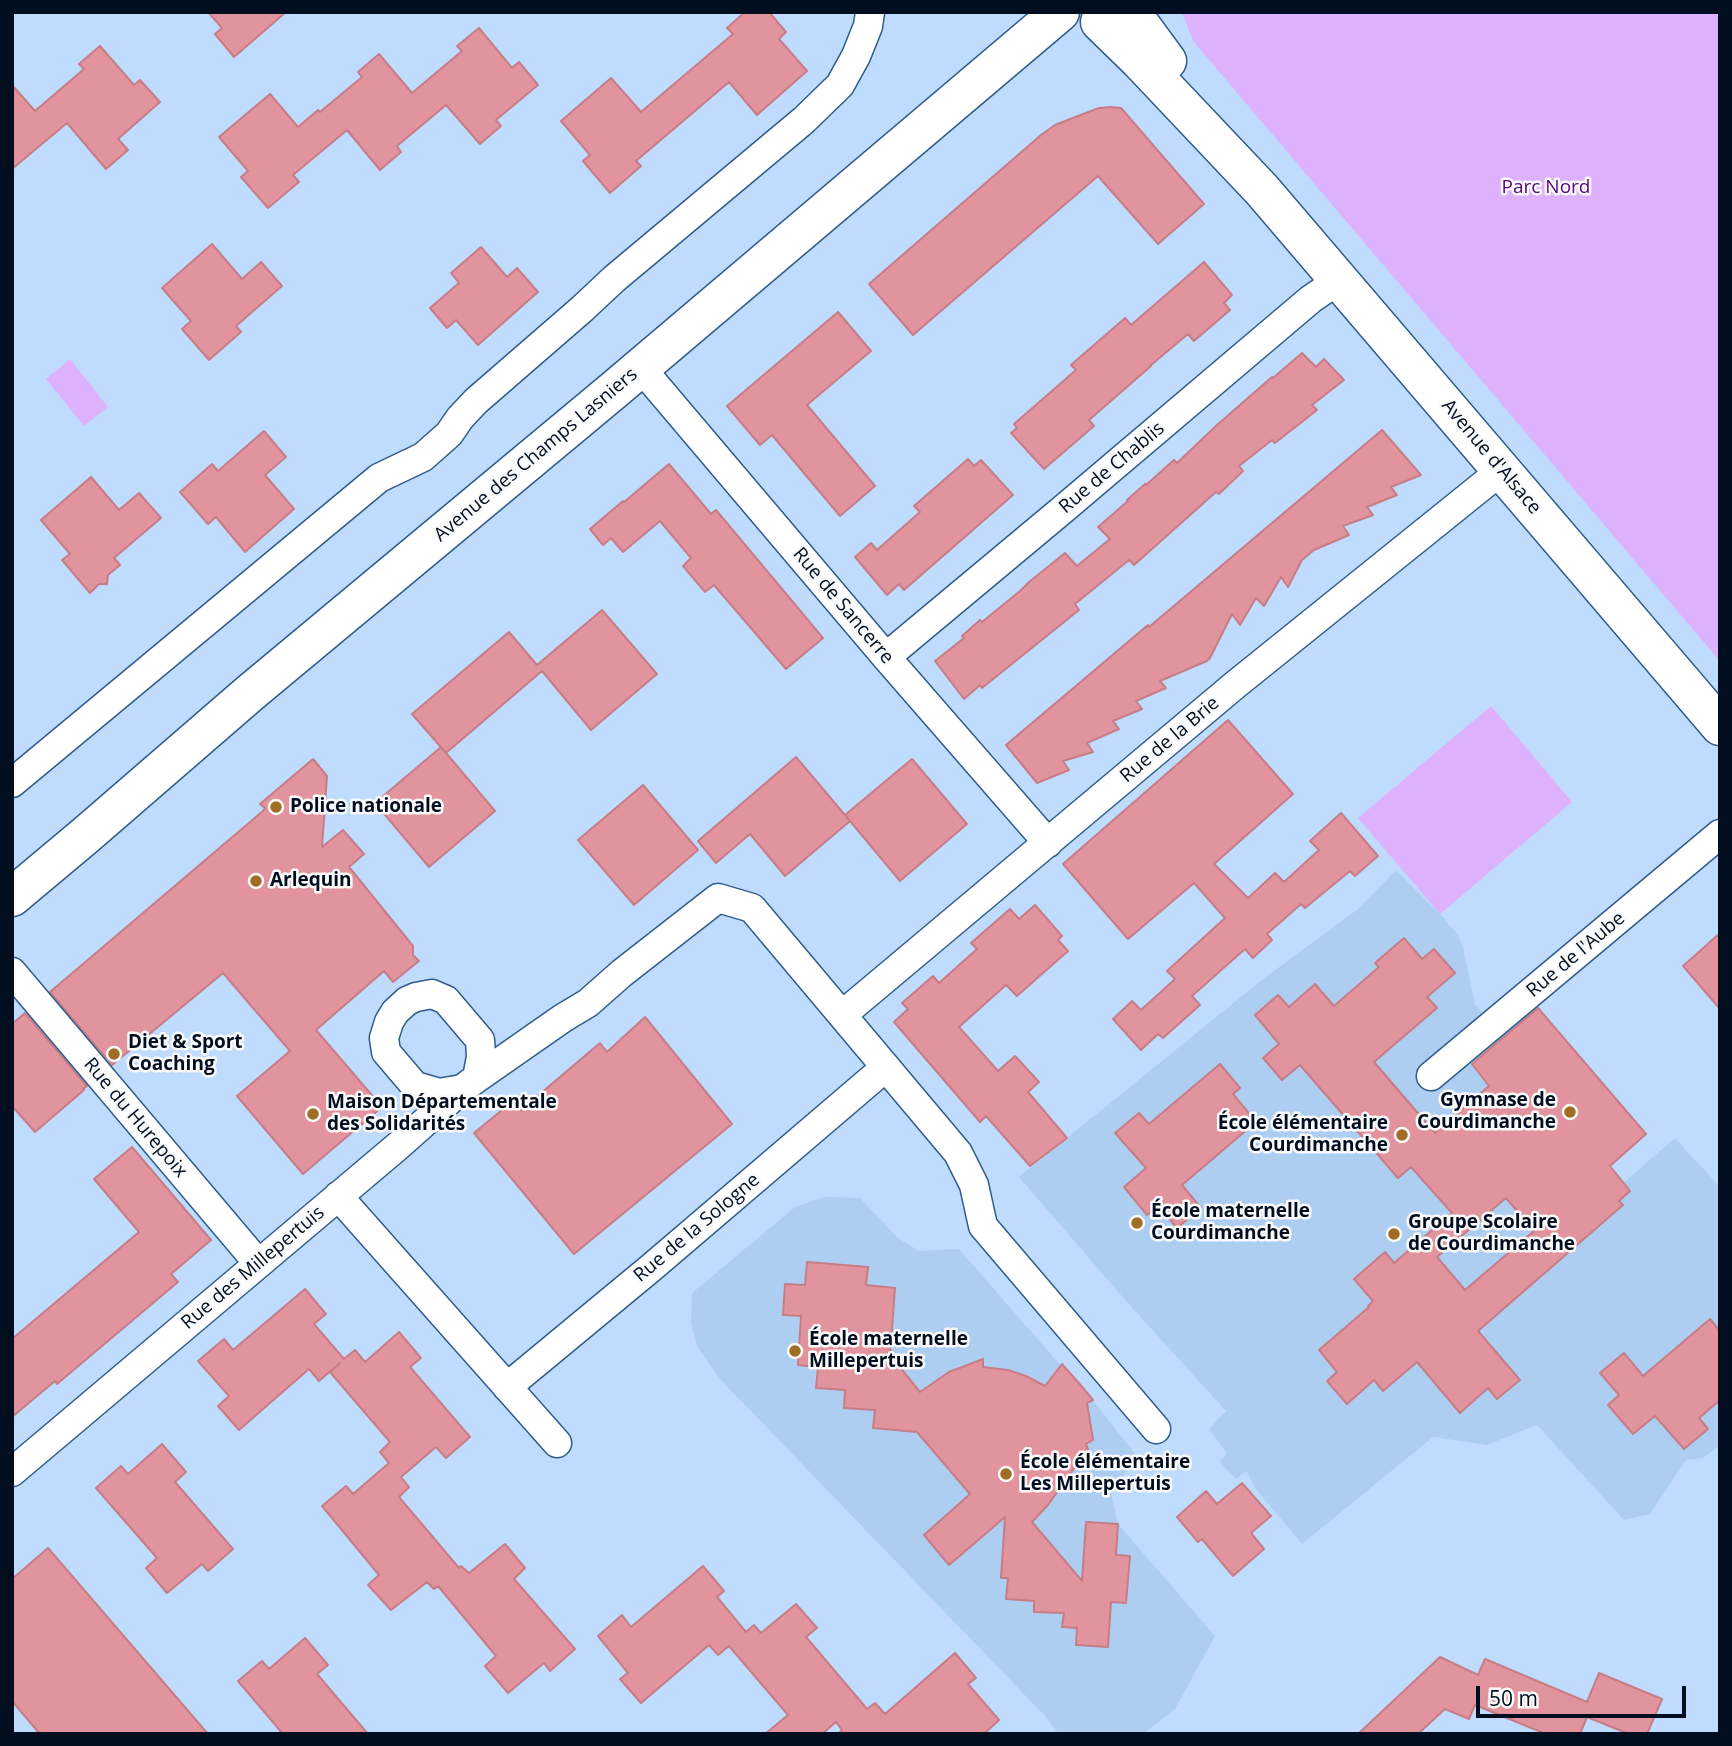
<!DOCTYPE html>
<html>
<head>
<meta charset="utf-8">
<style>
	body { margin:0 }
	#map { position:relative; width:1732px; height:1746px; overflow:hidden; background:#bfdcfe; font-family:"Open Sans",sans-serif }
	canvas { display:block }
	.frame { position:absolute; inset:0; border:14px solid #000e20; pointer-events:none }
	.scale { position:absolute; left:1476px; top:1686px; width:210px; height:32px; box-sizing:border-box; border:4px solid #000e20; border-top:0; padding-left:9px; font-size:21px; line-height:24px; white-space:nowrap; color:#000e20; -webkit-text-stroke:5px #fafafa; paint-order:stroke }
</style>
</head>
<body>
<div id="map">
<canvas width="1732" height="1746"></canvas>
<div class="frame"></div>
<div class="scale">50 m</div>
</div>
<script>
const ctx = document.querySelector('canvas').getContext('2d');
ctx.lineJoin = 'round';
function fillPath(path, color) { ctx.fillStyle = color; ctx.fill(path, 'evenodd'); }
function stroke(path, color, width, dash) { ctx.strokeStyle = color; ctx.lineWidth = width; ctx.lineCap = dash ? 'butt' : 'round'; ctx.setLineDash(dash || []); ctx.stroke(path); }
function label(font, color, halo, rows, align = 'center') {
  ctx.font = font + ' "Open Sans",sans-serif'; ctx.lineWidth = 5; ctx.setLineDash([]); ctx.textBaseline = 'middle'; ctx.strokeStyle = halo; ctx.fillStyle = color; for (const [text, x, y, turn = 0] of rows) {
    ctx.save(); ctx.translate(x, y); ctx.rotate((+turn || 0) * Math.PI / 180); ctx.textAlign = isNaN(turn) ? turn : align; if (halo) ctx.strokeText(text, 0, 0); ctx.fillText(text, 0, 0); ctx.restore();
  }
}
const built = new Path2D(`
	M1396,870L1440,914L1458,935L1463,947L1475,1004L1501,1034L1535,1005L1646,1134L1610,1166L1623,1183L1675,1138L1720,1187V1421L1718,1422V1447L1703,1458L1686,1460L1650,1514L1624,1520L1537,1425L1487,1445L1433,1437L1302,1544L1254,1487L1247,1471L1236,1479L1220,1462L1227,1453L1209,1429L1226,1411L1126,1301L1019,1177L1263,979L1358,909Z
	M824,1197L860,1198L898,1238L919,1251L959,1249L1055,1359L1074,1376L1139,1459L1110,1489L1118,1524L1215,1636L1175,1709L1143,1734H1059L1045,1716L720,1379L697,1346L691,1323L692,1293L795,1207Z`);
const green = new Path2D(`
	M1182,12H1720L1719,660L1193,41Z
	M70,359L108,407L84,426L46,379Z
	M1491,706L1572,802L1440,914L1358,818Z`);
const building = new Path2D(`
	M208,12H286L234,57L215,34L222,28Z
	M745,12H769L786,32L779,39L807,71L757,115L729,82L636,161L641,166L610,193L583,161L590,155L561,121L611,78L641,112L733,34L727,28Z
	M479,28L512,68L519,62L538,85L496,120L501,126L480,144L446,105L397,146L401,152L380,170L347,130L293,175L299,182L268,208L241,177L248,171L219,137L270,94L298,127L318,110L320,112L362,77L358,72L379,54L412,93L462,51L457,46Z
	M100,46L134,85L140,80L160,102L118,139L128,150L106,169L67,123L12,169V85L35,111L84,69L79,64Z
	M1110,107L1121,108L1204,204L1158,244L1098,176L913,335L869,284L1041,135L1055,125L1078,116L1099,108Z
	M212,244L242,279L261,262L282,286L236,326L241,332L209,360L182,329L191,321L162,288Z
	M481,247L507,277L517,268L538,292L478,345L456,320L447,328L430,308L459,283L451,273Z
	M1204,262L1232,295L1224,303L1230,310L1194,341L1188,334L1151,365V366L1089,420L1094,426L1044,469L1011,433L1017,428L1014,424L1076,370L1071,365L1125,318L1131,325Z
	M838,312L871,351L807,405L875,486L840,516L772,435L760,445L727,406Z
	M1302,353L1316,367L1324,359L1344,380L1312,405L1317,410L1275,443L1272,440L1239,466L1243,471L1219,494L1216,492L1134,565L1129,560L1075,604L1079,610L982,688L980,685L964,699L935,661L964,638L962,636L980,620L982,622L1020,591L1029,582L1065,553L1077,566L1110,539L1098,527L1128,501L1127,500L1145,484L1146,485L1174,460L1177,463L1217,425L1272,377L1273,378Z
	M1382,430L1421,475L1391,487L1397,495L1367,507L1373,515L1343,526L1349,535L1314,550L1302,560L1288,587L1281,577L1264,606L1256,598L1240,625L1232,614L1210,658L1207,661L1160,681L1166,688L1136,701L1142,709L1113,721L1119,729L1087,743L1093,752L1063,761L1069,770L1037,783L1006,745L1148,625L1149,627Z
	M264,431L286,457L265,475L294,509L245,552L216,517L208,524L180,492L212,464L218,471Z
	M968,459L974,466L981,460L1013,495L904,590L899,584L887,595L855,557L871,543L877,550L920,512L914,506Z
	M669,464L711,514L716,510L823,638L786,669L714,585L705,592L683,566L691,558L660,521L623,552L611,538L603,545L590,529L623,501L624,502Z
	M91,477L119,510L139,493L161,518L114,558L120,565L108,575L107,584H99L90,593L62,560L70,554L41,520Z
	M602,610L657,674L591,730L542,671L446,753L412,714L509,632L537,665Z
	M1228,720L1293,794L1214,864L1248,898L1275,873L1284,882L1319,850L1310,841L1341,813L1378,856L1355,876L1350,871L1305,908L1301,904L1267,934L1272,940L1253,958L1245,949L1192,996L1200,1005L1163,1038L1158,1034L1141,1050L1113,1019L1132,1001L1141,1010L1175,979L1167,971L1225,918L1194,883L1128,939L1063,864Z
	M441,747L495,811L429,867L375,803Z
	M796,757L850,821L785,876L750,834L716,863L698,841Z
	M313,759L327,776L322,847L343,830L364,854L349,867L413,946V955L419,961L393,982L384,971L316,1030L382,1107L303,1174L237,1096L290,1051L223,973L112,1065L50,992L263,811L265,808L260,804Z
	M912,759L967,824L900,881L845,815Z
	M643,785L698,850L634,905L578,840Z
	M1035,905L1062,936L1058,940L1068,951L1017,996L1006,985L959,1027L998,1071L1015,1056L1039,1082L1028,1092L1067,1138L1030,1166L986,1116L980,1122L894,1022L908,1009L902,1003L933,976L939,983L977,949L971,943L1010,909L1019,919Z
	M1720,933V1009L1683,966Z
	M1404,938L1422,959L1434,949L1455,973L1427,997L1437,1008L1374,1062L1435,1133L1489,1086L1472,1064L1538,1008L1646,1134L1610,1166L1630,1191L1619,1201L1623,1205L1478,1331L1520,1380L1497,1399L1488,1388L1460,1413L1417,1362L1383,1391L1374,1380L1347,1404L1327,1381L1337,1372L1319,1350L1369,1307L1368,1306L1373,1301L1354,1279L1385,1252L1394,1263L1452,1213L1411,1167L1398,1178L1300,1065L1282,1080L1263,1058L1279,1044L1255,1015L1278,995L1289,1007L1315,984L1334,1006L1379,967L1375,963ZM1506,1198L1534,1231L1465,1290L1437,1257Z
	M25,1013L87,1086L83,1089L84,1090L35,1132L12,1106V1024Z
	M645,1017L732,1124L574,1254L474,1133L513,1101L521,1110L600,1043L607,1052Z
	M1220,1064L1240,1088L1233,1094L1256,1122L1182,1185L1201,1208L1177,1228L1158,1206L1147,1215L1124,1187L1146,1168L1115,1133L1139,1113L1149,1124Z
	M132,1147L211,1240L171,1274L178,1282L57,1384L55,1381L12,1417V1339L139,1232L94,1179Z
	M807,1262L868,1267L866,1285L895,1288L890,1355L920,1392L949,1372L983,1359V1367L1008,1370L1026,1376L1045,1386L1062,1364L1084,1389L1093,1400L1087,1403L1093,1440L1086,1444L1088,1449L1048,1505L1032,1522L1082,1581L1086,1522L1118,1524L1116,1555L1130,1556L1126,1603L1111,1602L1108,1647L1076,1645L1077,1628L1062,1627L1064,1613L1034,1612V1601L1006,1599L1008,1578H1001L1005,1517L949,1565L924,1535L970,1494L917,1432L873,1428L875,1410L844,1408L845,1390L816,1388L818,1367L798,1365L801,1316L783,1315L785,1284L805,1285Z
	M305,1289L326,1314L314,1324L344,1359L355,1350L365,1362L399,1332L421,1358L410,1367L470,1437L446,1458L436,1447L401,1477L409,1487L399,1497L459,1568L461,1566L469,1573L505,1544L525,1568L514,1579L575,1649L550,1671L544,1663L508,1693L485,1666L496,1656L438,1586L434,1589L427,1582L391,1610L368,1585L379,1575L322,1506L346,1486L353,1494L389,1463L380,1452L390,1442L330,1372L340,1363L319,1381L309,1369L239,1430L218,1406L229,1396L198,1361L224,1339L233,1350Z
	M1710,1319L1720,1331V1400L1699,1418L1708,1429L1684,1449L1655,1416L1633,1434L1608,1405L1619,1395L1600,1373L1624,1353L1643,1376Z
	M162,1444L186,1472L175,1482L233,1549L208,1571L202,1564L167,1593L146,1568L157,1558L96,1488L121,1466L128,1474Z
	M1242,1483L1271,1516L1251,1533L1264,1549L1233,1576L1202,1539L1198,1542L1177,1517L1206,1491L1217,1504Z
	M48,1548L208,1734H40L12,1701V1579Z
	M703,1566L724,1591L717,1597L746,1632L754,1625L761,1633L796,1604L817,1628L806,1637L867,1709L875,1703L885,1714L955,1653L976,1678L968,1684L999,1720L984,1734H838L842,1730L836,1722L822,1734H765L788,1715L729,1646L718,1655L709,1645L641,1703L620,1679L628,1673L598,1636L622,1615L631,1627Z
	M305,1638L328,1665L317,1674L368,1734H283L238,1681L262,1661L269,1669Z
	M1440,1657L1478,1675L1485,1659L1587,1702L1599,1673L1662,1699L1647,1734H1629L1587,1717L1580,1734H1546L1475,1705L1469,1719L1445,1709L1418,1734H1358Z`);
const street = new Path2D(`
	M641,368L886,657L1048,843
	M886,657L1061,511L1311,299L1339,280
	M12,783L379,478L423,457L449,434L460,418L476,401L582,309L614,279L804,120L840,85L856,56L868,26L870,12
	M12,972L258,1263
	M432,994L446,1000L480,1040L481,1057L477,1078L462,1089L439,1093L415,1086L386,1052L384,1038L389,1022L395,1012L407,1001L416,997Z
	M842,1015L1235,685L1502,470
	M1431,1076L1720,834
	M477,1078L563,1018L588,1003L622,973L718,898L752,908L958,1153L974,1185L983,1226L1156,1429
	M338,1196L557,1443
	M507,1387L652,1267L886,1067
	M12,1472L398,1146L462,1089`);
const secondary = new Path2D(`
	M1131,12L1167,61
	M1100,22L1139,60L1262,190L1720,726
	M12,897L86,835L250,693L614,390L1060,12`);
const markers = [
	[276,807,7,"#a06d24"],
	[256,881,7,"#a06d24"],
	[114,1054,7,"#a06d24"],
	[1570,1112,7,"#a06d24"],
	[313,1114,7,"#a06d24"],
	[1402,1135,7,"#a06d24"],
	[1137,1223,7,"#a06d24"],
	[1394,1234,7,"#a06d24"],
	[795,1351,7,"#a06d24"],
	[1006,1474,7,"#a06d24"]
];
const parkNames = [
	["Parc Nord",1546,188]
];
const streetNames = [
	["Avenue des Champs Lasniers",536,455,-40],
	["Avenue d'Alsace",1491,457,50],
	["Rue de Chablis",1112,468,-40],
	["Rue de Sancerre",843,606,50],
	["Rue de la Brie",1170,740,-40],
	["Rue de l'Aube",1576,955,-40],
	["Rue du Hurepoix",135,1118,50],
	["Rue de la Sologne",697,1228,-40],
	["Rue des Millepertuis",253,1268,-40]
];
const poiNames = [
	["Police nationale",290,807],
	["Arlequin",270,881],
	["Diet & Sport",128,1043],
	["Coaching",128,1065],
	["Gymnase de",1556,1101,"right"],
	["Courdimanche",1556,1123,"right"],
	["Maison Départementale",327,1103],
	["des Solidarités",327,1125],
	["École élémentaire",1388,1124,"right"],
	["Courdimanche",1388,1146,"right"],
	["École maternelle",1151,1212],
	["Courdimanche",1151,1234],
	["Groupe Scolaire",1408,1223],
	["de Courdimanche",1408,1245],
	["École maternelle",809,1340],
	["Millepertuis",809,1362],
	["École élémentaire",1020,1463],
	["Les Millepertuis",1020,1485]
];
fillPath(built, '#aecef1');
fillPath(green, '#deb1fc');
fillPath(building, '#e1949e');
stroke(building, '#c77d86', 2);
stroke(street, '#2f5c8c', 31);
stroke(secondary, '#2f5c8c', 41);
stroke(street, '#fff', 28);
stroke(secondary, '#fff', 38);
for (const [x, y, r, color] of markers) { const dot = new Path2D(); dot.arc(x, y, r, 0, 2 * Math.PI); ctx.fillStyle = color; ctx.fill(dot); stroke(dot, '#fafafa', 2.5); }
label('19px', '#58037b', '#fafafa', parkNames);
label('19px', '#000e20', '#fafafa', streetNames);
label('bold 19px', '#000e20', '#fafafa', poiNames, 'left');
</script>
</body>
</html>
